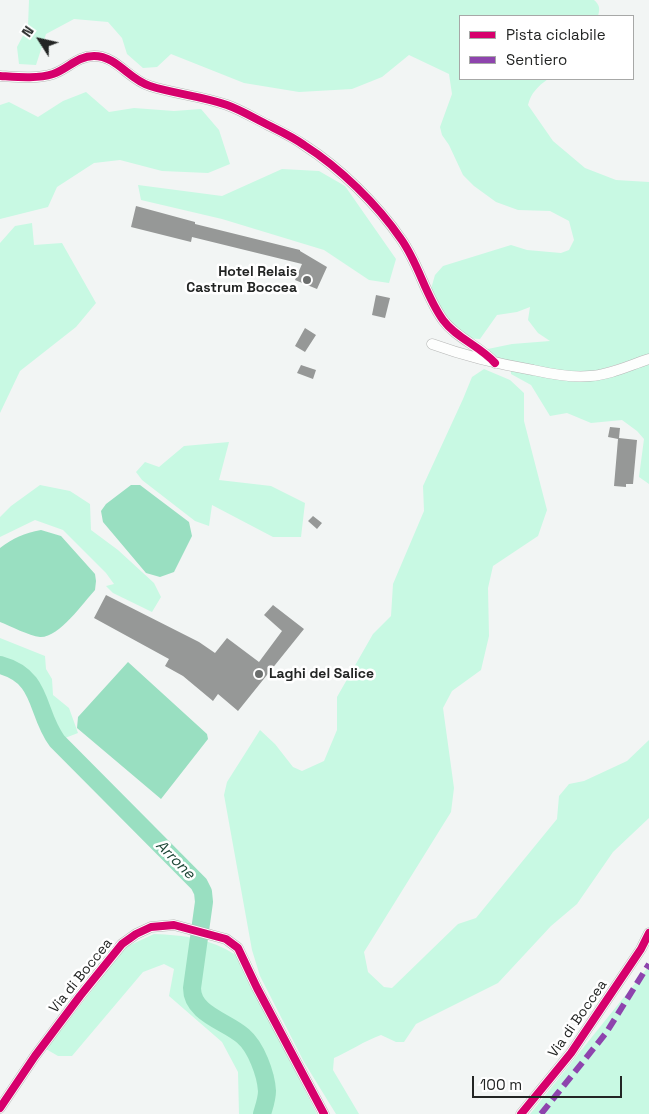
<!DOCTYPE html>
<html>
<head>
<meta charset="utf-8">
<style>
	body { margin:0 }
	#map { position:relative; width:649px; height:1114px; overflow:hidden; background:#f2f5f4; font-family:"Space Grotesk",sans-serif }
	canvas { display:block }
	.legend { position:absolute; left:459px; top:15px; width:175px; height:65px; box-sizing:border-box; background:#fff; border:1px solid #a7a8a7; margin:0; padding:6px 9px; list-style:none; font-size:15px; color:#232524 }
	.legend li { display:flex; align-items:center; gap:10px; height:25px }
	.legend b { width:25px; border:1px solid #a7a8a7 }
	.north { position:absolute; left:15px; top:15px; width:50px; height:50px; -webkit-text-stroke:4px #fff; paint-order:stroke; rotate:305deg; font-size:14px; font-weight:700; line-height:20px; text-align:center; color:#232524 }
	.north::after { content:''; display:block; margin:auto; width:18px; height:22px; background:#232524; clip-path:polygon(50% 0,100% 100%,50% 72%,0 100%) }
	.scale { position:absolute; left:472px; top:1076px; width:150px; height:22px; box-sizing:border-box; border:2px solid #232524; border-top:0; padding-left:6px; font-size:15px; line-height:18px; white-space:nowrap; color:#232524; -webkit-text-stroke:4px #fff; paint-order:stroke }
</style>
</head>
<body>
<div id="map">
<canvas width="649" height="1114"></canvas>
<ul class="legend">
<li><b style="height:6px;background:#d6006c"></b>Pista ciclabile</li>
<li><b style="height:6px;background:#8e44ad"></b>Sentiero</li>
</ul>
<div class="north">N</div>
<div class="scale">100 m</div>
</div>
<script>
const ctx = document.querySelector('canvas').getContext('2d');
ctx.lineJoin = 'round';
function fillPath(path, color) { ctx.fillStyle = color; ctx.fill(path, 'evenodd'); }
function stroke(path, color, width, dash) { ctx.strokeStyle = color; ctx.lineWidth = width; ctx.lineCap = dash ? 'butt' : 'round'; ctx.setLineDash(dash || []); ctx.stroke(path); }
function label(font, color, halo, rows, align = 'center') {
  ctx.font = font + ' "Space Grotesk",sans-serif'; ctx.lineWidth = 5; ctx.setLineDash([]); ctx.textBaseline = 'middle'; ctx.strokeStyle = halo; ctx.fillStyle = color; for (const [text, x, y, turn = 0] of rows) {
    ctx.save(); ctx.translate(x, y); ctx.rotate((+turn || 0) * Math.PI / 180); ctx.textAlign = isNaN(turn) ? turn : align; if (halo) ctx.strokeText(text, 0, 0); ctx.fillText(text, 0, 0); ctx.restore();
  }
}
const green = new Path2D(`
	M29,0H594C600,5 600,9 598,16H460V79H548C538,86 531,93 528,105L553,141L585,168L616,180L649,182V355L592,372L579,374L512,364L478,351L512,344L550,341L538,333L528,320L530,307L517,312L497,315L480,339L463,338L436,308L431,289L435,275L443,266L511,245L527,250L561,253L569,250L574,240L569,221L550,211L518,210L496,202L474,186L463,175L449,145L442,135L440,127L452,94L449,74L409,55L382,77L352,89L299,92L244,83L171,54L157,67L143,68L127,54L122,38L108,22L74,19L46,34L36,65L19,64L17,47L28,26Z
	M86,92L109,112L134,108L174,111L201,109L219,130L230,164L208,173L162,171L120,160L94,163L57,187L48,207L0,219V105L9,102L38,117L63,101Z
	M282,169L319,171L345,186L396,259L389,283L369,280L324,250L222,219L141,200L138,185L222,196Z
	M32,223L34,245L62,243L96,303L76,327L20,371L0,413V243L15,226Z
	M649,361V484L639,477L644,439L637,431L622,420L591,423L567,413L550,416L531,385L511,374V370L574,378Z
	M484,369L510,380L524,393V421L547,510L538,536L493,566L488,588L489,636L481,670L452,691L443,708L454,788L451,812L364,952L368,972L384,987L392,988L458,924L476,918L557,819L559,796L569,784L584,781L627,761L649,740V818L613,852L577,904L551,926L498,983L416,1024L404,1042H396L381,1035C364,1041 350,1051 334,1058L333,1070L359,1114H336L304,1062L260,976L252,950L224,795L227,782L260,730L275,744L293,767L302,771L324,761L337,730V697L373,634L391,616L393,584L424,511L423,486L463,399L472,377Z
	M229,442L219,480L271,486L305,503L301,537H273L212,505L209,526L195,521L142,480L136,472L145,462L159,467L184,446Z
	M40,485L70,491L90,504L91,530L118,550L154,583L161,597L152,612L113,593L106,586L114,584L106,573L63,530L35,520L0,537V517L11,506Z
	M0,638L45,656L46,669L52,679L53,695L69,708L78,733L65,738L53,725L40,692L22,668L0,662Z
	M154,934C184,935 211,939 236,955L317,1114H239L238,1072L222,1042L169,996L174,969L164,964L143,972L72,1056H58L46,1049L126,947Z
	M649,966V1114H530Z`);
const water = new Path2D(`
	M131,485H140L189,522L192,536L174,572L160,577L146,573L103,522L101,511L106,504Z
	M41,530L61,536L95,574L96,581L95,590C83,603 59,638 40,637C29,636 11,626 0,622V548C13,538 24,533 41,530Z
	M128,662L207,734L208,739L161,799L77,728L78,717Z`);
const river = new Path2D(`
	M0,665C44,677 35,711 57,741L199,884L203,892L204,902L192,988C192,1014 226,1021 243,1036C256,1047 266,1074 267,1091C267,1099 264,1107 262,1114`);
const building = new Path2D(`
	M136,206L195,222V224L300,250V251L327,267L317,289L295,280L302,264L192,237L191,242L131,227Z
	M376,295L390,298L385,318L372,315Z
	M305,328L316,335L305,352L295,346Z
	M301,365L316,370L313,379L297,373Z
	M610,427L620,428L619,438L637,440L633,484H626V487L614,486L618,439L608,437Z
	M313,516L322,523L317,529L308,521Z
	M106,595L199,642L215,653L227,638L259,662L282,631L264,615L273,605L304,629L238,711L218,694L213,701L183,676L165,666L169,659L94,618Z`);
const minor = new Path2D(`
	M0,76C17,77 37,79 53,74C68,69 77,56 94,56C117,56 129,80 150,86C175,94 202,96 227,105C241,110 254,118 268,125C280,131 293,137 304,145C340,168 377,204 401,239C419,264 425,295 443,320C456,338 480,346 495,363
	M432,344C465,356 498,364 533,370C551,374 571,378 590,376C610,375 630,365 649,359
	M0,1108L35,1056L80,996L122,944L136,934L151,927L174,925L226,939L238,948L257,988L324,1114
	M521,1114L571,1053L641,949L649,933`);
const quiet = new Path2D(`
	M541,1114L606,1033L649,964`);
const cycleway = new Path2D(`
	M0,76C17,77 37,79 53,74C68,69 77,56 94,56C117,56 129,80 150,86C175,94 202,96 227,105C241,110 254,118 268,125C280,131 293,137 304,145C340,168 377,204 401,239C419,264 425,295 443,320C456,338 480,346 495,363
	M0,1108L35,1056L80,996L122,944L136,934L151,927L174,925L226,939L238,948L257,988L324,1114
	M521,1114L571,1053L641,949L649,933`);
const markers = [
	[307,280,5,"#6b6e6d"],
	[259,674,5,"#6b6e6d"]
];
const poiNames = [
	["Hotel Relais",297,272],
	["Castrum Boccea",297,288],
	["Laghi del Salice",269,674,"left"]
];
const streetNames = [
	["Via di Boccea",81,976,-51],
	["Via di Boccea",578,1019,-55]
];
const waterNames = [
	["Arrone",175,860,45]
];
fillPath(green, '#c8f9e3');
fillPath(water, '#99dfc1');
stroke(river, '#99dfc1', 18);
fillPath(building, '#969897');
stroke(minor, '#b6b7b6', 11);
stroke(minor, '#fdfefd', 10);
stroke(quiet, '#8e44ad', 6, [12, 6]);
stroke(cycleway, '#d6006c', 8);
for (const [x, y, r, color] of markers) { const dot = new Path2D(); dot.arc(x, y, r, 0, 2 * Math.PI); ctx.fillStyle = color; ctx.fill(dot); stroke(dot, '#fff', 2); }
label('bold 14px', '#232524', '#fff', poiNames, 'right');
label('14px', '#232524', '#fff', streetNames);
label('italic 15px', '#1c4635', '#fff', waterNames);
</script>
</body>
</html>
